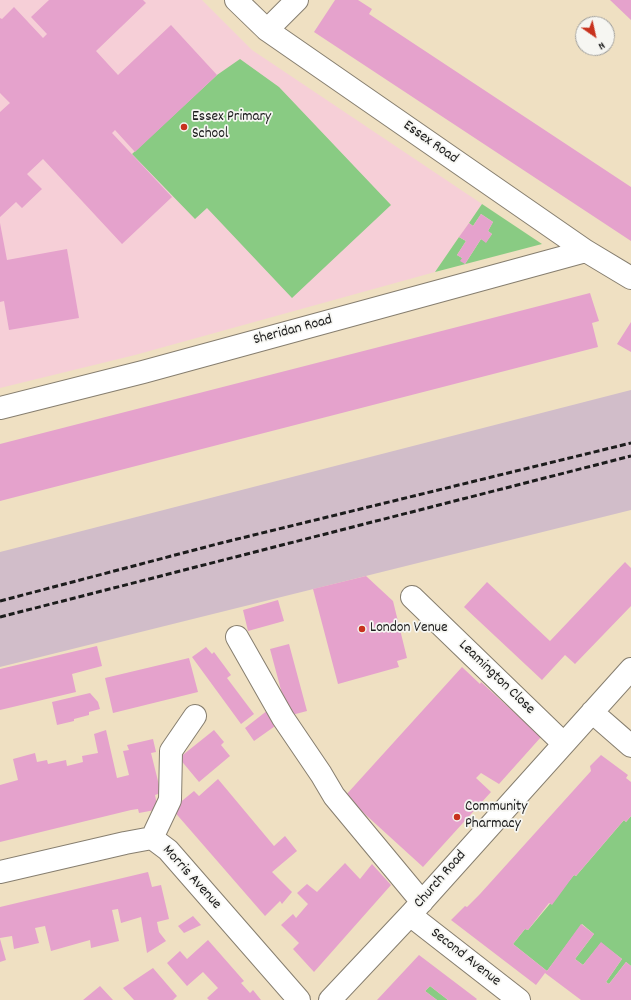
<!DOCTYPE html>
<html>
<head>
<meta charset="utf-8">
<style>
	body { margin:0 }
	#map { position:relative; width:631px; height:1000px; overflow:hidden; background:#efe0c2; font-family:Dekko,sans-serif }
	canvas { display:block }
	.north { position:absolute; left:575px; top:16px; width:40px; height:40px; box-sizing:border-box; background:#f6f6f2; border:1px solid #9f9f9c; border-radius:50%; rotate:146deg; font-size:11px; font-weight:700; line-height:16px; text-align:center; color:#1c1c1c }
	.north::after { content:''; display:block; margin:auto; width:14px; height:18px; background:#c8321e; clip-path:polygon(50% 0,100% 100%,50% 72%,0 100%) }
</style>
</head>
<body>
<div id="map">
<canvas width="631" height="1000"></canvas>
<div class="north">N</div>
</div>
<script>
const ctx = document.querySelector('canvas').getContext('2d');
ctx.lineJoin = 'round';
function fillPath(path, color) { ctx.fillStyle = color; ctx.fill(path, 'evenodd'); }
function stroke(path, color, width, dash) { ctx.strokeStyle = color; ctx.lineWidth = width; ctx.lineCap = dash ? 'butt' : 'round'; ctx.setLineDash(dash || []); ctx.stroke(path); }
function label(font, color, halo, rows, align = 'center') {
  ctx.font = font + ' Dekko,sans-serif'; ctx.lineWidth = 3.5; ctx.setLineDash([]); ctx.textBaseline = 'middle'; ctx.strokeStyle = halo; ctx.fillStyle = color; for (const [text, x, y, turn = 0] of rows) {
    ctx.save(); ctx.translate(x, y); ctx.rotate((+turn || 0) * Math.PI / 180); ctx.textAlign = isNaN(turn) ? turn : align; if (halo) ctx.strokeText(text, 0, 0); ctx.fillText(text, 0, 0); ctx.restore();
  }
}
const built = new Path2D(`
	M0,0H202L252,50L482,204L435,272L135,355L0,388Z`);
const industrial = new Path2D(`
	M631,390V510L0,667V552Z`);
const green = new Path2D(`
	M240,59L279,87L391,205L292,298L207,208L195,219L132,154L217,75Z
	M482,204L542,244L435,272L459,237L466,241L457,255L462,258L465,264L481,239L486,242L492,234L488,231L493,222L481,214L473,226L469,223Z
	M631,816V966L626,962L609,984L606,982L622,959L601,943L583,965L575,959L594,934L582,924L547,971L513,944L525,929L528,930L574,875L576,876L624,820L626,822Z
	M430,986L448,1000H437L425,991Z`);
const building = new Path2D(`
	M49,0H143L146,3L96,51L118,75L171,25L217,75L135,152L115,130L112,133L172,197L122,244L43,159L27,174L42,189L22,208L16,202L0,217V112L10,103L0,93V18L2,19L14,7L43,38L47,34L31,17Z
	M335,0H358L372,9L369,14L631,187V241L314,32Z
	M610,0H631V20Z
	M481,214L493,222L488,231L492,234L486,243L481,239L465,264L460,261L462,258L457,255L466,241L459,237L469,223L473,226Z
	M0,223L7,260L67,249L79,318L9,330L4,301L0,302Z
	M590,293L599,321L592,323L598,347L0,501V444Z
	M631,322V352L617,344Z
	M625,562L631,568V606L575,664L565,655L542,680L464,607L487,582L550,641Z
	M366,576L393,601L407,658L397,661L399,667L338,684L313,589Z
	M278,600L284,621L248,631L243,610Z
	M289,644L307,711L288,716L270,649Z
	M97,646L102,666L72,674L76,692L0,710V669Z
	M206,647L212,654L214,652L231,675L227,678L254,714L241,724L192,657Z
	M189,658L198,692L113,713L105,678Z
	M462,667L480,684L481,682L541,737L499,784L481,773L476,778L491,792L423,867L345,796Z
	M90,693L98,702L100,709L89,712V715L74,719V721L57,725L52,702Z
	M268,710L278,724L254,741L245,728Z
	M106,730L117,778L129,775L123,751L129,750L127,745L153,739L156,752L151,753L161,793L155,795L157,805L154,806L155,810L139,813L138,809L131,810L0,842V785L18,780L13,759L35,753L37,762L47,760L48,764L66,760L67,766L83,762L82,756L98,753L94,734Z
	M214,730L224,742L221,745L230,756L199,782L179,758Z
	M601,755L628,775L626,778L631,782V816L626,822L624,820L576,876L574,875L552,905L549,903L528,930L525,929L513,944L547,971L581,924L594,934L575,959L583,965L601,942L622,959L606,982L609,984L626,962L631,966V1000H581L545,973L536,985L451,920L465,906L467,907L480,894L591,771L590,766Z
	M218,779L274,846L285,836L297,851L272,872L292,892L282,904L280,901L265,916L172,809L194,791L199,796Z
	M345,863L360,879L372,864L391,885L314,972L293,949L299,943L281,925L293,914L296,918L308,904L297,893L307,884L317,892Z
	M148,872L152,887L161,885L169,919L157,922L159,932L166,941L147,953L141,917L121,923L118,909L112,910L119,941L91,948L90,940L51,951L45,926L35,928L39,943L14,949L12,936L0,938V907Z
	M193,916L201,925L184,933L178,926Z
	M0,939L6,960L0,962Z
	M208,940L244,981L241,983L250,993L253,990L261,1000H209L207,998L218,988L203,972L187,986L167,963L180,951L187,959Z
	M419,955L477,999L476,1000H448L430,986L425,991L437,1000H377Z
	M153,968L177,996L173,1000H134L123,988Z
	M100,986L113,1000H83Z`);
const minor = new Path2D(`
	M236,0L267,30L586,251L631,278
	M267,30L297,0
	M0,408L143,372L586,251
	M412,597L563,743
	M237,637L283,718L321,774L334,796L422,902
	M592,712L631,746
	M152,838L170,800L171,751L195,716
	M0,872L125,843L152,838L168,850L299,1000
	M410,915L519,1000
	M330,1000L410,915L631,669`);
const rail = new Path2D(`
	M0,601L221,543L631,443
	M0,617L631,456`);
const markers = [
	[184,127,4,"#c8321e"],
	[362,629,4,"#c8321e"],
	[457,817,4,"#c8321e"]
];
const poiNames = [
	["Essex Primary",192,118],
	["School",192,135],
	["London Venue",370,629],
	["Community",465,808],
	["Pharmacy",465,825]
];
const streetNames = [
	["Essex Road",430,143,35],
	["Sheridan Road",293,331,-15],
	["Leamington Close",496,678,44],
	["Morris Avenue",191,878,48],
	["Church Road",441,880,-49],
	["Second Avenue",465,958,38]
];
fillPath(built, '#f6cfd7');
fillPath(industrial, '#d1bdc9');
fillPath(green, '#89cb83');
fillPath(building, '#e5a2cc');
stroke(minor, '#867e6f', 24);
stroke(minor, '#fff', 22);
stroke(rail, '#1c1c1c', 3, [6, 3]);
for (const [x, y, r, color] of markers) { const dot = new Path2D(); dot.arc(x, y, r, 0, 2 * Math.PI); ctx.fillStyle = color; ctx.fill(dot); stroke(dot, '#f6f6f2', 1.5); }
label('15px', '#1c1c1c', '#f6f6f2', poiNames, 'left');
label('15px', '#1c1c1c', '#f6f6f2', streetNames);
</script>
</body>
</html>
